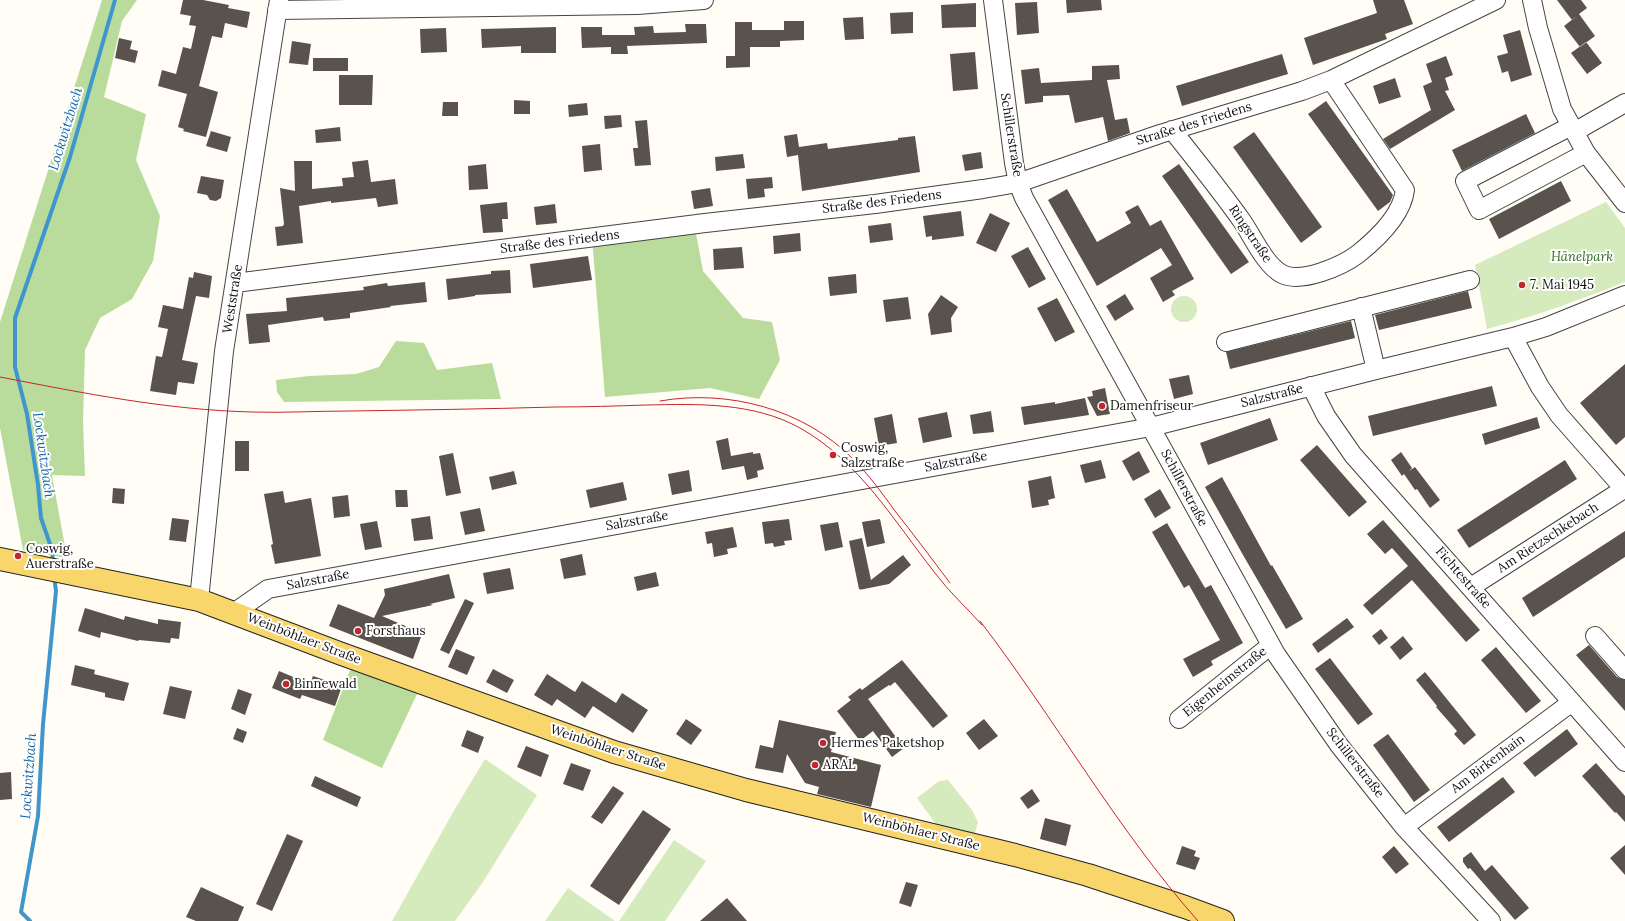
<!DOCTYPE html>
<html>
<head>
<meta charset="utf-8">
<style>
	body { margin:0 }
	canvas { display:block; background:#fffdf5 }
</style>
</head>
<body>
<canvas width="1625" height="921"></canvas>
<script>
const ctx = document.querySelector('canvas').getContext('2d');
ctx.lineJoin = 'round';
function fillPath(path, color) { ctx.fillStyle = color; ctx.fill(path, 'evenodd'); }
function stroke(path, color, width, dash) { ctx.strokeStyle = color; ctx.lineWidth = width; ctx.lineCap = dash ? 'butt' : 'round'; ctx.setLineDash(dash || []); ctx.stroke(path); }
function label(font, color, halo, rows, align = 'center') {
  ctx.font = font + ' Lora,serif'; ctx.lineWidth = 4; ctx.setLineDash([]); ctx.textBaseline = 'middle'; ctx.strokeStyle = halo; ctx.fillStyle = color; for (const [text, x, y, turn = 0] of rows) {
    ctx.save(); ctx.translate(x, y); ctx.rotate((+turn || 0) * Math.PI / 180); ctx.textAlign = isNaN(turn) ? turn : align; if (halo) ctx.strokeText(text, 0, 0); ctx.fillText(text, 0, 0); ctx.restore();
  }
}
const green = new Path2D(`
	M1606,202L1625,228V282C1580,300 1535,316 1487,329L1475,265Z
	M1171 309a13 13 0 1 1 26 0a13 13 0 1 1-26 0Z
	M485,759L537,795L483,882L455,921H392L456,807Z
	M948,780L972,810L978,822L975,833L938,827L917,798L939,781Z
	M674,840L706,861L665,921H619Z
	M568,888L615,921H545Z`);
const forest = new Path2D(`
	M102,0H137L122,21L104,97L146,114L136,160L160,216L153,261L132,299L100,318L85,350L83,422L85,476L52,475L67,558L23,550L0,428V322Z
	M695,228L703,271L743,318L772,322L780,360L759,399L710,388L605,397L592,238Z
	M396,341L424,343L437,370L492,363L501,399L284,402L277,392L276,380L309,376L356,374L379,367Z
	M353,663L417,694L382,768L323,740Z`);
const stream = new Path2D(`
	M53,563L52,550L41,518L38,485L27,414L15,367V318L70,157L115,0
	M30,921L21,912L38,816L43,724L56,591L54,576`);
const building = new Path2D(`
	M183,0H203L229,5L228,8L250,12L247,28L225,23L222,38L212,36L199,86L218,92L206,137L183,131L184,129L178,127L187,94L158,86L162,70L176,74L183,47L191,49L196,26L189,25L191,16L180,14Z
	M1066,0H1101L1102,10L1067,13Z
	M1373,0H1404L1413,24L1385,34L1387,39L1313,65L1304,38L1377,13Z
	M1557,0H1581L1587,8L1579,14L1595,36L1580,47L1564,26L1578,15L1572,20Z
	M1037,2L1039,33L1017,35L1015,3Z
	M976,3V27L942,28L941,5Z
	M913,12V33L891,34L890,13Z
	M863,17L864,39L845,40L843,18Z
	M784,21H804V40L780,41V47H750V67L726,68V56H735V22H752V30H784Z
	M685,24H706L707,43L627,46L628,54H611V47L582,48L581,27H602V35H635L634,27L653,26L654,33L686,32Z
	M556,27V53H521V46L482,48L481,29Z
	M446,28L447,52L421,53L420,29Z
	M1520,30L1532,75L1511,82L1508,71L1502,73L1497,56L1508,53L1503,35Z
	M119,38L132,41L130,49L138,51L135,63L115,58Z
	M292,41L311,44L308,65L289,63Z
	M1586,42L1602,63L1587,74L1571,53Z
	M975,52L978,89L953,91L950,54Z
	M1282,54L1288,74L1182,106L1176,86Z
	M1446,56L1453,75L1445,78L1449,90L1445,91L1455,110L1390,149L1383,139L1431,110L1423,86L1432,82L1426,64Z
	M313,58H348V71H313Z
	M1119,65L1120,79L1107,80L1115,120L1127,118L1130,133L1108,141L1103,117L1075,123L1069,95L1043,96V102L1025,104L1021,70L1039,68L1041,83L1092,80V66Z
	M339,75H373L372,105H339Z
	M1395,78L1401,97L1379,104L1373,86Z
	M514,100L530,101V114H514Z
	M1326,101L1393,195L1390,202L1378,211L1308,114Z
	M443,102H458V116H442Z
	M587,103L588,115L569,117L568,105Z
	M1526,114L1535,133L1462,171L1452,150Z
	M621,115L622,127L605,129L604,116Z
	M647,120L651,165L635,166L633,148H638L635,121Z
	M340,127L341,141L316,143L315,130Z
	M211,131L231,137L227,152L206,146Z
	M1254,132L1322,227L1301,243L1233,147Z
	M797,134L799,147L827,143L828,149L898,140V138L915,136L920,172L802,191L798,155L787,157L784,136Z
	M600,144L602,170L584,172L582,146Z
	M981,152L983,168L965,171L962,155Z
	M743,154L745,168L716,171L715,157Z
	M368,160L371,182L395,179L398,204L378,207L376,198L331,203V201L299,206L303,243L277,246L275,227L283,226L284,224L280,188L295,191L294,161H312V189L343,186L342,178L354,177L352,162Z
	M486,164L488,189L469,190L468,166Z
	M1179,164L1249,262L1231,274L1162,176Z
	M201,176L224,180L221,198L216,201L210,200L207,195L197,193Z
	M772,177L773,188L764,189L765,197L748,199L746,179Z
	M1561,181L1571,201L1499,239L1489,219Z
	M710,188L713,206L694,209L691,191Z
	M1067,189L1097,242L1131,223L1125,212L1138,205L1150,226L1161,220L1194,279L1172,291L1175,295L1163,302L1150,278L1172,265L1161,248L1097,286L1048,200Z
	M507,202L508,219H502L503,232L483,233L480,205Z
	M555,204L557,223L536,225L534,207Z
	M961,211L964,236L932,240V236L926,237L923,216Z
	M990,213L1010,223L996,252L976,243Z
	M891,223L893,240L870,243L868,226Z
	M800,233L801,251L774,254L773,236Z
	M742,247L744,268L714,270L713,249Z
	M1028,247L1046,279L1029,288L1011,256Z
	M588,256L592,280L533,288L530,264Z
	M510,270L511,293L475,295V296L448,300L446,279L491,274V271Z
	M194,272L212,276L209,298L196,296L182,360L198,363L194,384L178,382L176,395L150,391L156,356L162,357L168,329L158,327L163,305L183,309L189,277L193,278Z
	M856,274L857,293L830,296L828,277Z
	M425,282L427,302L390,306L391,307L350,313V318L324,321L323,317L268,325L270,342L249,344L246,314L287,311L286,298L364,290L363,287L387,283L388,286Z
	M1468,291L1472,308L1379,330L1375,315Z
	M1125,294L1134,309L1115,321L1106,306Z
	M941,295L958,307L951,318L952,332L931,335L928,314Z
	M908,297L911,319L886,322L883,300Z
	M1057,298L1075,332L1055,342L1037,308Z
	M1351,321L1355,338L1230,369L1226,352Z
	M1625,364V437L1616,445L1580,403Z
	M1189,375L1193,394L1174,399L1169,379Z
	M1492,386L1497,406L1373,436L1368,416Z
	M1105,388L1110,414L1097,416L1087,397L1093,396L1092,391Z
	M1085,398L1089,415L1024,425L1021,407L1055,402V404Z
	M991,411L994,432L973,434L970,415Z
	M947,412L952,437L923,443L918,418Z
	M892,414L897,443L879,446L874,418Z
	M1537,417L1540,428L1485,445L1482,434Z
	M1270,418L1278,440L1208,465L1200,443Z
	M728,438L731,456L753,452V454L760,453L764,469L757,471L758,477L747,480L744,466L722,470L716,441Z
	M235,441H249V471H235Z
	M1317,445L1367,502L1349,517L1300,460Z
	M1139,451L1150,472L1133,481L1122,461Z
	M1401,452L1412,468L1409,471L1415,467L1440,500L1430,508L1417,489L1415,490L1404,474L1402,476L1391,460Z
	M453,453L461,493L446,496L439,456Z
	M1101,460L1106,478L1085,483L1080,465Z
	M1565,460L1577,479L1469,548L1457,530Z
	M689,470L692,491L672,495L668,474Z
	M514,471L517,484L492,490L489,477Z
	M1051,476L1055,498L1048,500L1049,505L1032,508L1028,481Z
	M1222,477L1271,566L1272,565L1303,619L1286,629L1243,555L1205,487Z
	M623,482L627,500L590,508L586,490Z
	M113,488L125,489L124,504L112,503Z
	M1160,489L1171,508L1155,518L1144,499Z
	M395,490H407L408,507H396Z
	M283,491L285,503L311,498L321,556L275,564L271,545L273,544L264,494Z
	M348,495L350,516L334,518L332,497Z
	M480,508L485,531L465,535L460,512Z
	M430,516L433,539L414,541L411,519Z
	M172,518L189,520L186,542L169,540Z
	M789,519L792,540L784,541L785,545L774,547L773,543L765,544L762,522Z
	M880,519L885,543L867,547L862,522Z
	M1383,520L1480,630L1466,642L1412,580L1372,615L1363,605L1408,566L1392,548L1385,554L1367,534Z
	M377,521L382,547L365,550L360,524Z
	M838,522L843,547L825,551L820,525Z
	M1167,523L1205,588L1211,585L1243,643L1211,661L1213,665L1193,677L1183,659L1220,640L1189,585L1184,588L1152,532Z
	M733,527L737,547L727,549L728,554L714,557L712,543L707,544L705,532Z
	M1625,531V557L1533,617L1522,598Z
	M862,538L871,580L903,555L911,565L889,584L859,590L861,589H859L849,541Z
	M582,554L586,575L564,579L560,559Z
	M510,568L514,589L487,594L483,573Z
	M656,572L659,586L637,591L634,577Z
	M449,574L455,598L430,604L433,605L382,616L410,628L408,632L421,637L413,659L329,626L338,604L374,618L385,595L384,589Z
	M465,599L474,603L449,654L440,650Z
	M85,608L124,620L125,616L158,624V619L181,622L179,639L171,638L170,643L139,640L138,641L101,632L100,638L78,631Z
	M1347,618L1354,627L1318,653L1312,644Z
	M1381,629L1388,638L1379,645L1372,636Z
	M1403,636L1413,649L1400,660L1390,647Z
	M1589,645L1617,677L1625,680V711L1576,655Z
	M1496,647L1541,701L1526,713L1481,660Z
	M456,649L475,657L467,675L448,667Z
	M1330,658L1373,714L1358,725L1315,669Z
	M902,660L948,716L933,728L895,682L890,686L889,685L868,699L904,748L892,757L873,731L860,741L837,711L851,700L848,697L860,688L862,690Z
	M75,665L95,670L94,674L129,683L124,701L105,697V693L71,685Z
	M493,669L514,680L507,693L486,682Z
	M279,671L310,684L313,676L342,686L335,706L302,695L300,699L272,688Z
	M1425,672L1476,735L1464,745L1454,734L1457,731L1436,707L1437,706L1416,680Z
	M547,674L575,692L582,681L616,703L622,693L648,710L633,733L593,706L585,718L557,699L552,706L534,695Z
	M170,686L192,691L185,719L163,714Z
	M238,689L252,694L245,715L231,709Z
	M686,719L702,730L691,745L676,734Z
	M984,719L998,736L979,750L966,733Z
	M779,720L836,732L831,752L881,765L871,807L817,794L819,787L805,783L787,754L783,773L755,768L760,745L773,748Z
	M237,728L247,732L243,743L233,739Z
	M1567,729L1578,744L1535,777L1523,763Z
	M467,730L484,737L478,753L461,746Z
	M1388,734L1430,790L1414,802L1373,745Z
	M526,746L549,755L541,777L517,767Z
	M571,763L591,770L583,791L563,784Z
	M1596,763L1625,796V822L1616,812L1615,813L1582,776Z
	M11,772L12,799L0,800V773Z
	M315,776L361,797L357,807L311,786Z
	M1503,777L1515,792L1449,842L1437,827Z
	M613,786L624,793L602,824L591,817Z
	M1032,789L1040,801L1028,809L1020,798Z
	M643,810L671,829L619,905L590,886Z
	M1045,818L1071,825L1066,846L1040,839Z
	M287,834L303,841L272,911L256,904Z
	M1625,845V875L1610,858Z
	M1182,846L1196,851L1194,856L1200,858L1195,870L1176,864Z
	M1394,846L1409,864L1396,874L1382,857Z
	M1471,852L1485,871L1492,865L1529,908L1515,920L1470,868L1468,869L1463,862V858Z
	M906,882L918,885L911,907L899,903Z
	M201,887L244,907L238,921H196L186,917Z
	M727,898L747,921H700Z`);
const minor = new Path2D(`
	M993,0L1014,163L1018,183L1024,198L1276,654L1339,745L1404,827L1491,921
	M1532,0L1538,28L1562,109L1586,153L1625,203
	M277,10L637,5L704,0
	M1571,126L1465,181L1479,210L1586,153
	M1172,130C1196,160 1220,190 1242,221C1253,237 1265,265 1282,274C1301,284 1342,266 1358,254C1378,238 1402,215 1405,190L1331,80
	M1574,132L1625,103
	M235,283L705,223L875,204L983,189L1018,183L1160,134L1302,91L1331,80L1496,0
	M1361,307L1376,370
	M1513,337L1540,387L1559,415L1625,490
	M1226,342L1470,280
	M1311,386L1326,416L1353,455L1625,762
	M1471,587L1624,489
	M199,600L224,351L279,0
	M235,612L268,589L1151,427L1376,370L1513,337L1546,327L1625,295
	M1595,636L1625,670
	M1179,719L1271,645
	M1404,827L1572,702`);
const major = new Path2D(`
	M0,559L199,600L339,653L614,752L746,790L1015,855L1088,875L1185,907L1223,921`);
const tram = new Path2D(`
	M0,377C83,393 167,410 252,412C284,413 317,411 349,411C417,410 486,409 555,407C585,407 616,406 646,405C698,404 753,402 800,428C859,461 894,521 935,573C949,592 967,608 982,625
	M660,401C728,389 804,409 853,459C869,475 882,493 895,511C914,535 932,559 950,583
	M980,621C1055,719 1116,828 1198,921`);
const markers = [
	[1522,285,4,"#c4262e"],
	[1102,406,4,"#c4262e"],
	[833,455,4,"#c4262e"],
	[18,556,4,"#c4262e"],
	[358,631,4,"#c4262e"],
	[286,684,4,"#c4262e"],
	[823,743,4,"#c4262e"],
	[815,765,4,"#c4262e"]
];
const streetNames = [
	["Straße des Friedens",1194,124,-17],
	["Schillerstraße",1011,135,81],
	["Straße des Friedens",882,202,-7],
	["Ringstraße",1250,234,56],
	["Straße des Friedens",560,242,-7],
	["Weststraße",233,299,-81],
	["Salzstraße",1272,396,-14],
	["Salzstraße",956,462,-11],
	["Schillerstraße",1184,488,62],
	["Salzstraße",637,521,-10],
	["Am Rietzschkebach",1548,538,-33],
	["Fichtestraße",1463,578,49],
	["Salzstraße",318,580,-11],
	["Weinböhlaer Straße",304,639,21],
	["Eigenheimstraße",1225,682,-39],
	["Weinböhlaer Straße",608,748,18],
	["Schillerstraße",1355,763,52],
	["Am Birkenhain",1488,764,-37],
	["Weinböhlaer Straße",921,832,14]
];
const parkNames = [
	["Hänelpark",1582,257]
];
const poiNames = [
	["7. Mai 1945",1530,285],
	["Damenfriseur",1110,406],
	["Coswig,",841,448],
	["Salzstraße",841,463],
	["Coswig,",26,549],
	["Auerstraße",26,564],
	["Forsthaus",366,631],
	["Binnewald",294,684],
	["Hermes Paketshop",831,743],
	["ARAL",823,765]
];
const waterNames = [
	["Lockwitzbach",66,129,-73],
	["Lockwitzbach",43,455,82],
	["Lockwitzbach",29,776,-86]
];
fillPath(green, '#d5ebbd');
fillPath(forest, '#b9dc9c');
stroke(stream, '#3f96cf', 4);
fillPath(building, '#5a524d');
stroke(minor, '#444', 20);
stroke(major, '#222', 24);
stroke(minor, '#fff', 18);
stroke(major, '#f9d66b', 22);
stroke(tram, '#c4262e', 1);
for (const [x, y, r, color] of markers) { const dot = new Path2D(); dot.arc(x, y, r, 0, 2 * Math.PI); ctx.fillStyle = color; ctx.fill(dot); stroke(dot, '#fff', 1.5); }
label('13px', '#111', '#fff', streetNames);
label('italic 13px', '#2f6b1f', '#fff', parkNames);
label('13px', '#111', '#fff', poiNames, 'left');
label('italic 14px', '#1768a6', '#fff', waterNames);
</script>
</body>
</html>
